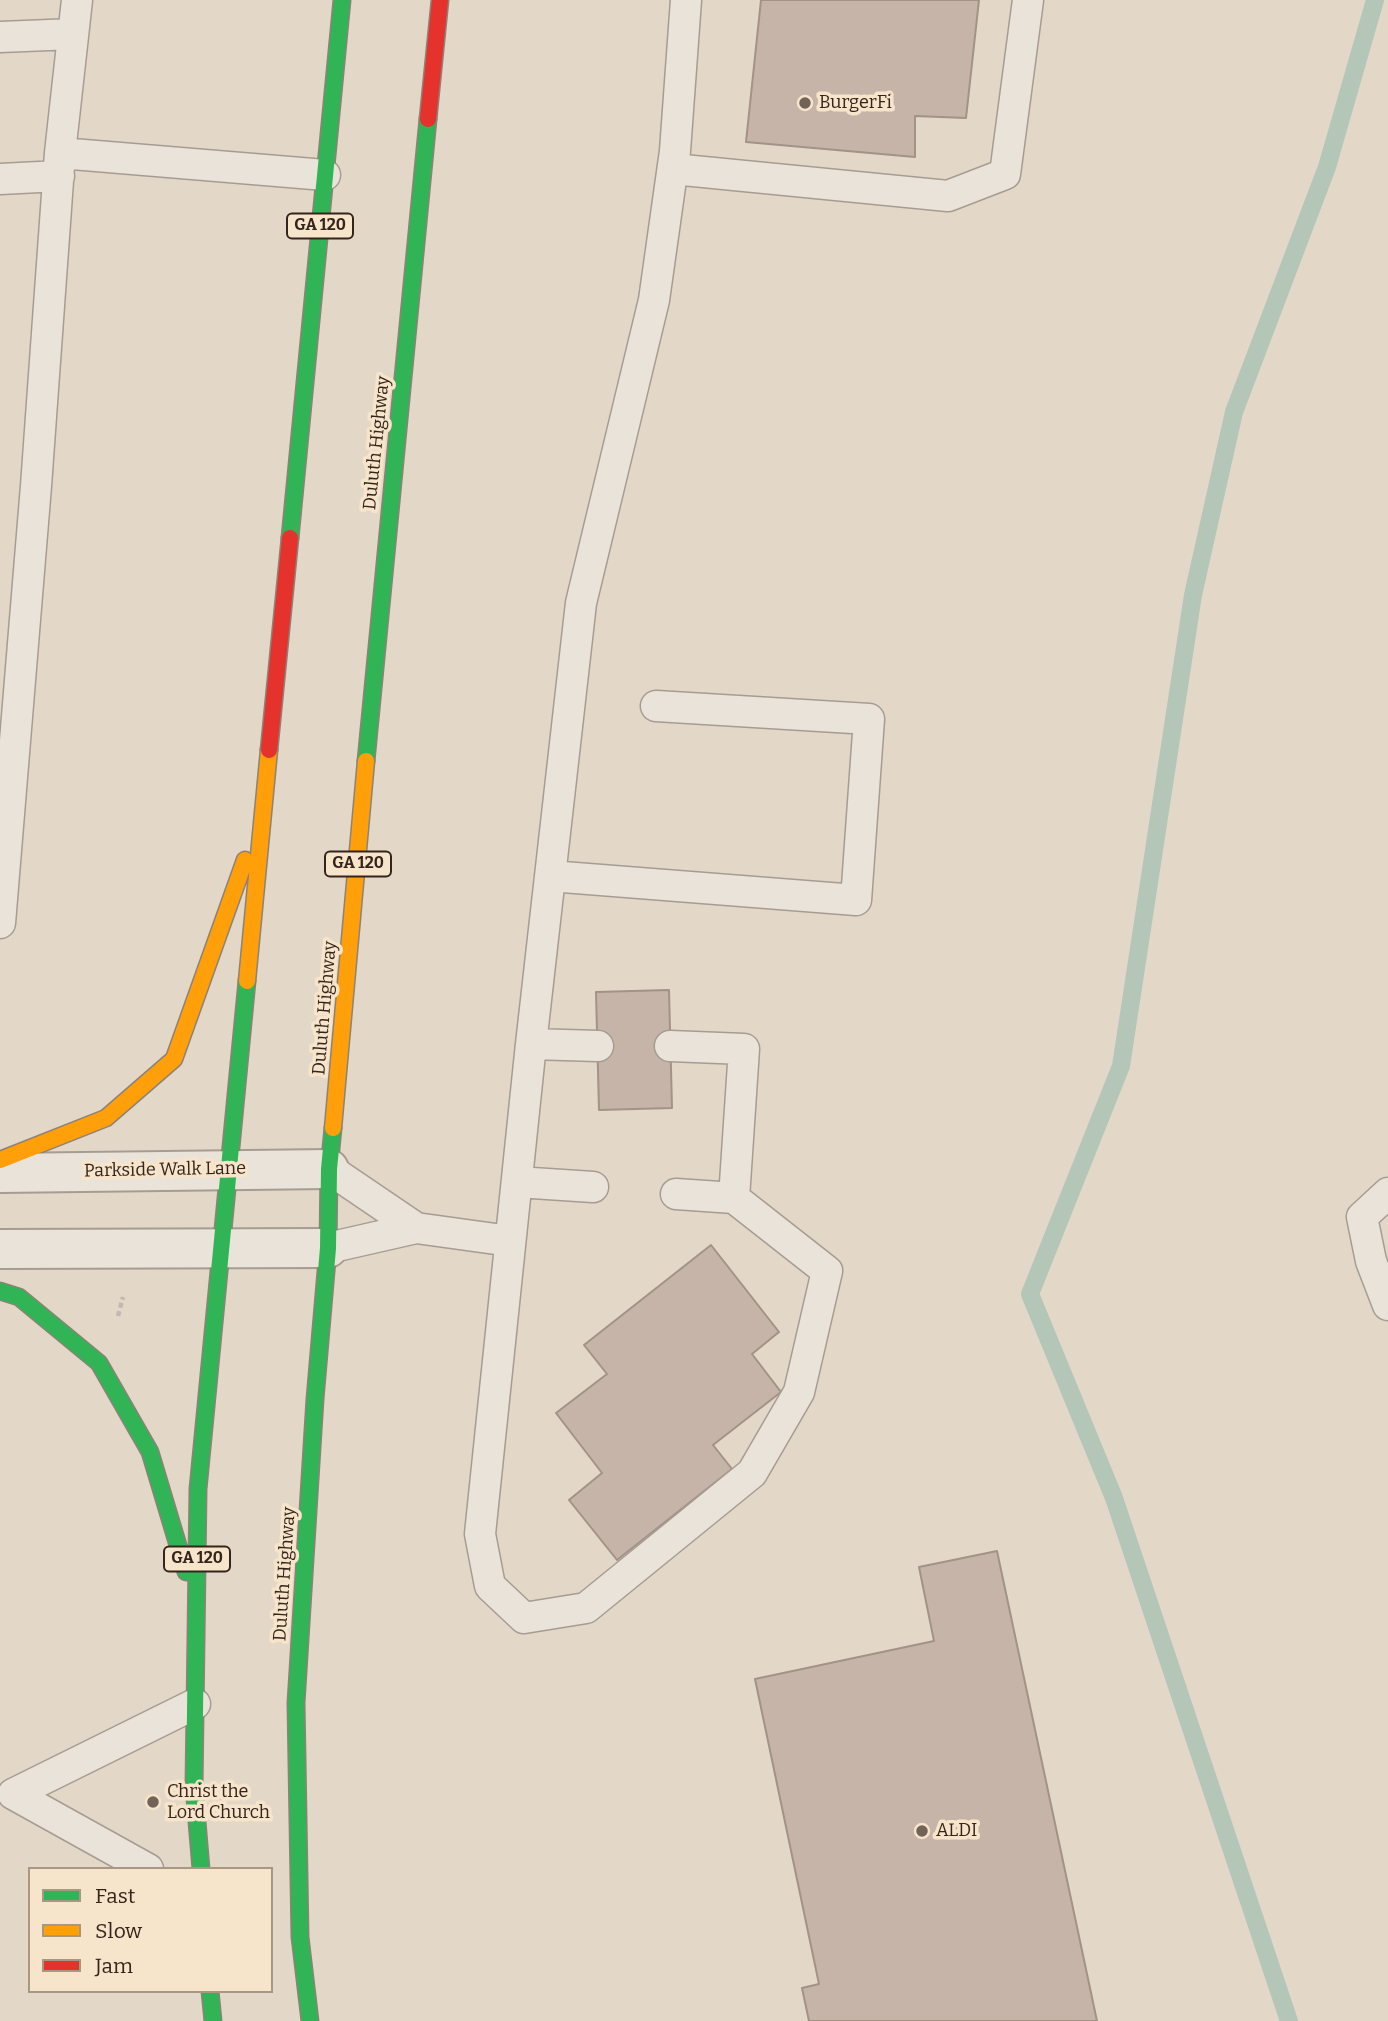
<!DOCTYPE html>
<html>
<head>
<meta charset="utf-8">
<style>
	body { margin:0 }
	#map { position:relative; width:1388px; height:2021px; overflow:hidden; background:#e3d7c7; font-family:Bitter,serif }
	canvas { display:block }
	.legend { position:absolute; left:28px; top:1867px; width:245px; height:126px; box-sizing:border-box; background:#f6e4cb; border:2px solid #a89785; margin:0; padding:9px 12px; list-style:none; font-size:21px; color:#34241b }
	.legend li { display:flex; align-items:center; gap:14px; height:35px }
	.legend b { width:35px; border:2px solid #a89785 }
</style>
</head>
<body>
<div id="map">
<canvas width="1388" height="2021"></canvas>
<ul class="legend">
<li><b style="height:9px;background:#30b455"></b>Fast</li>
<li><b style="height:9px;background:#ff9f0a"></b>Slow</li>
<li><b style="height:9px;background:#e5322d"></b>Jam</li>
</ul>
</div>
<script>
const ctx = document.querySelector('canvas').getContext('2d');
ctx.lineJoin = 'round';
function stroke(path, color, width, dash) { ctx.strokeStyle = color; ctx.lineWidth = width; ctx.lineCap = dash ? 'butt' : 'round'; ctx.setLineDash(dash || []); ctx.stroke(path); }
function fillPath(path, color) { ctx.fillStyle = color; ctx.fill(path, 'evenodd'); }
function label(font, color, halo, rows, align = 'center') {
  ctx.font = font + ' Bitter,serif'; ctx.lineWidth = 7; ctx.setLineDash([]); ctx.textBaseline = 'middle'; ctx.strokeStyle = halo; ctx.fillStyle = color; for (const [text, x, y, turn = 0] of rows) {
    ctx.save(); ctx.translate(x, y); ctx.rotate((+turn || 0) * Math.PI / 180); ctx.textAlign = isNaN(turn) ? turn : align; if (halo) ctx.strokeText(text, 0, 0); ctx.fillText(text, 0, 0); ctx.restore();
  }
}
const stream = new Path2D(`
	M1289,2021L1114,1498L1030,1294L1121,1066L1193,595L1234,412L1327,167L1375,0`);
const building = new Path2D(`
	M761,0H979L966,118L915,116V157L746,142Z
	M669,990L672,1108L599,1110L596,992Z
	M711,1245L779,1332L752,1354L781,1392L713,1445L732,1469L617,1560L569,1500L602,1473L556,1413L607,1374L584,1345Z
	M997,1551L1097,2021H809L802,1988L819,1984L755,1679L934,1641L919,1567Z`);
const path = new Path2D(`
	M118,1316L123,1297`);
const lane = new Path2D(`
	M0,37L73,34
	M60,153L77,0
	M673,169L948,196L1005,174L1028,0
	M0,179L59,176
	M550,876L856,900L869,719L656,706
	M0,923L36,486L60,153L325,175
	M531,1044L598,1046
	M670,1046L744,1049L734,1198L827,1271L799,1392L752,1473L586,1608L524,1618L490,1586L480,1534L531,1044L581,603L654,300L675,151L686,0
	M329,1169L416,1228
	M517,1182L593,1187
	M1388,1193L1362,1217L1371,1261L1388,1305
	M676,1194L734,1198
	M328,1248L416,1228L510,1241
	M148,1869L13,1794L195,1704`);
const street = new Path2D(`
	M0,1173L329,1169
	M0,1249L328,1248`);
const fast = new Path2D(`
	M290,538L342,0
	M366,761L428,119
	M0,1291L19,1297L99,1363L150,1452L186,1572
	M201,1869L194,1786L198,1489L247,981
	M210,1991L213,2021
	M310,2021L300,1937L296,1703L315,1399L328,1248L329,1169L333,1128`);
const slow = new Path2D(`
	M247,981L269,750
	M333,1128L366,761
	M0,1160L106,1118L174,1059L245,860`);
const jam = new Path2D(`
	M428,119L440,0
	M269,750L290,538`);
const markers = [
	[805,103,7,"#716357"],
	[153,1802,7,"#716357"],
	[922,1831,7,"#716357"]
];
const shields = [
	[320,226,66],
	[358,864,66],
	[197,1559,66]
];
const shieldNames = [
	["GA 120",320,226],
	["GA 120",358,864],
	["GA 120",197,1559]
];
const poiNames = [
	["BurgerFi",819,103],
	["Christ the",167,1792],
	["Lord Church",167,1813],
	["ALDI",936,1831]
];
const streetNames = [
	["Duluth Highway",377,443,-84],
	["Duluth Highway",325,1008,-85],
	["Parkside Walk Lane",165,1170,-1],
	["Duluth Highway",285,1574,-86]
];
stroke(stream, '#b4c6b8', 18);
fillPath(building, '#c6b4a8');
stroke(building, '#a29287', 2);
stroke(lane, '#a79c91', 33);
stroke(street, '#a79c91', 42);
stroke(fast, '#8d8278', 19);
stroke(slow, '#8d8278', 19);
stroke(jam, '#8d8278', 19);
stroke(path, '#c2bab1', 4.5, [5, 3.5]);
stroke(lane, '#eae3da', 30);
stroke(street, '#eae3da', 38);
stroke(fast, '#30b455', 16);
stroke(slow, '#ff9f0a', 16);
stroke(jam, '#e5322d', 16);
for (const [x, y, r, color] of markers) { const dot = new Path2D(); dot.arc(x, y, r, 0, 2 * Math.PI); ctx.fillStyle = color; ctx.fill(dot); stroke(dot, '#f6e4cb', 2.5); }
for (const [x, y, w] of shields) { const box = new Path2D(); box.roundRect(x - w / 2, y - 12.5, w, 25, 5); ctx.fillStyle = '#f6e4cb'; ctx.fill(box); stroke(box, '#34241b', 2); }
label('bold 16px', '#34241b', null, shieldNames);
label('18px', '#34241b', '#f6e4cb', poiNames, 'left');
label('18px', '#34241b', '#f6e4cb', streetNames);
</script>
</body>
</html>
